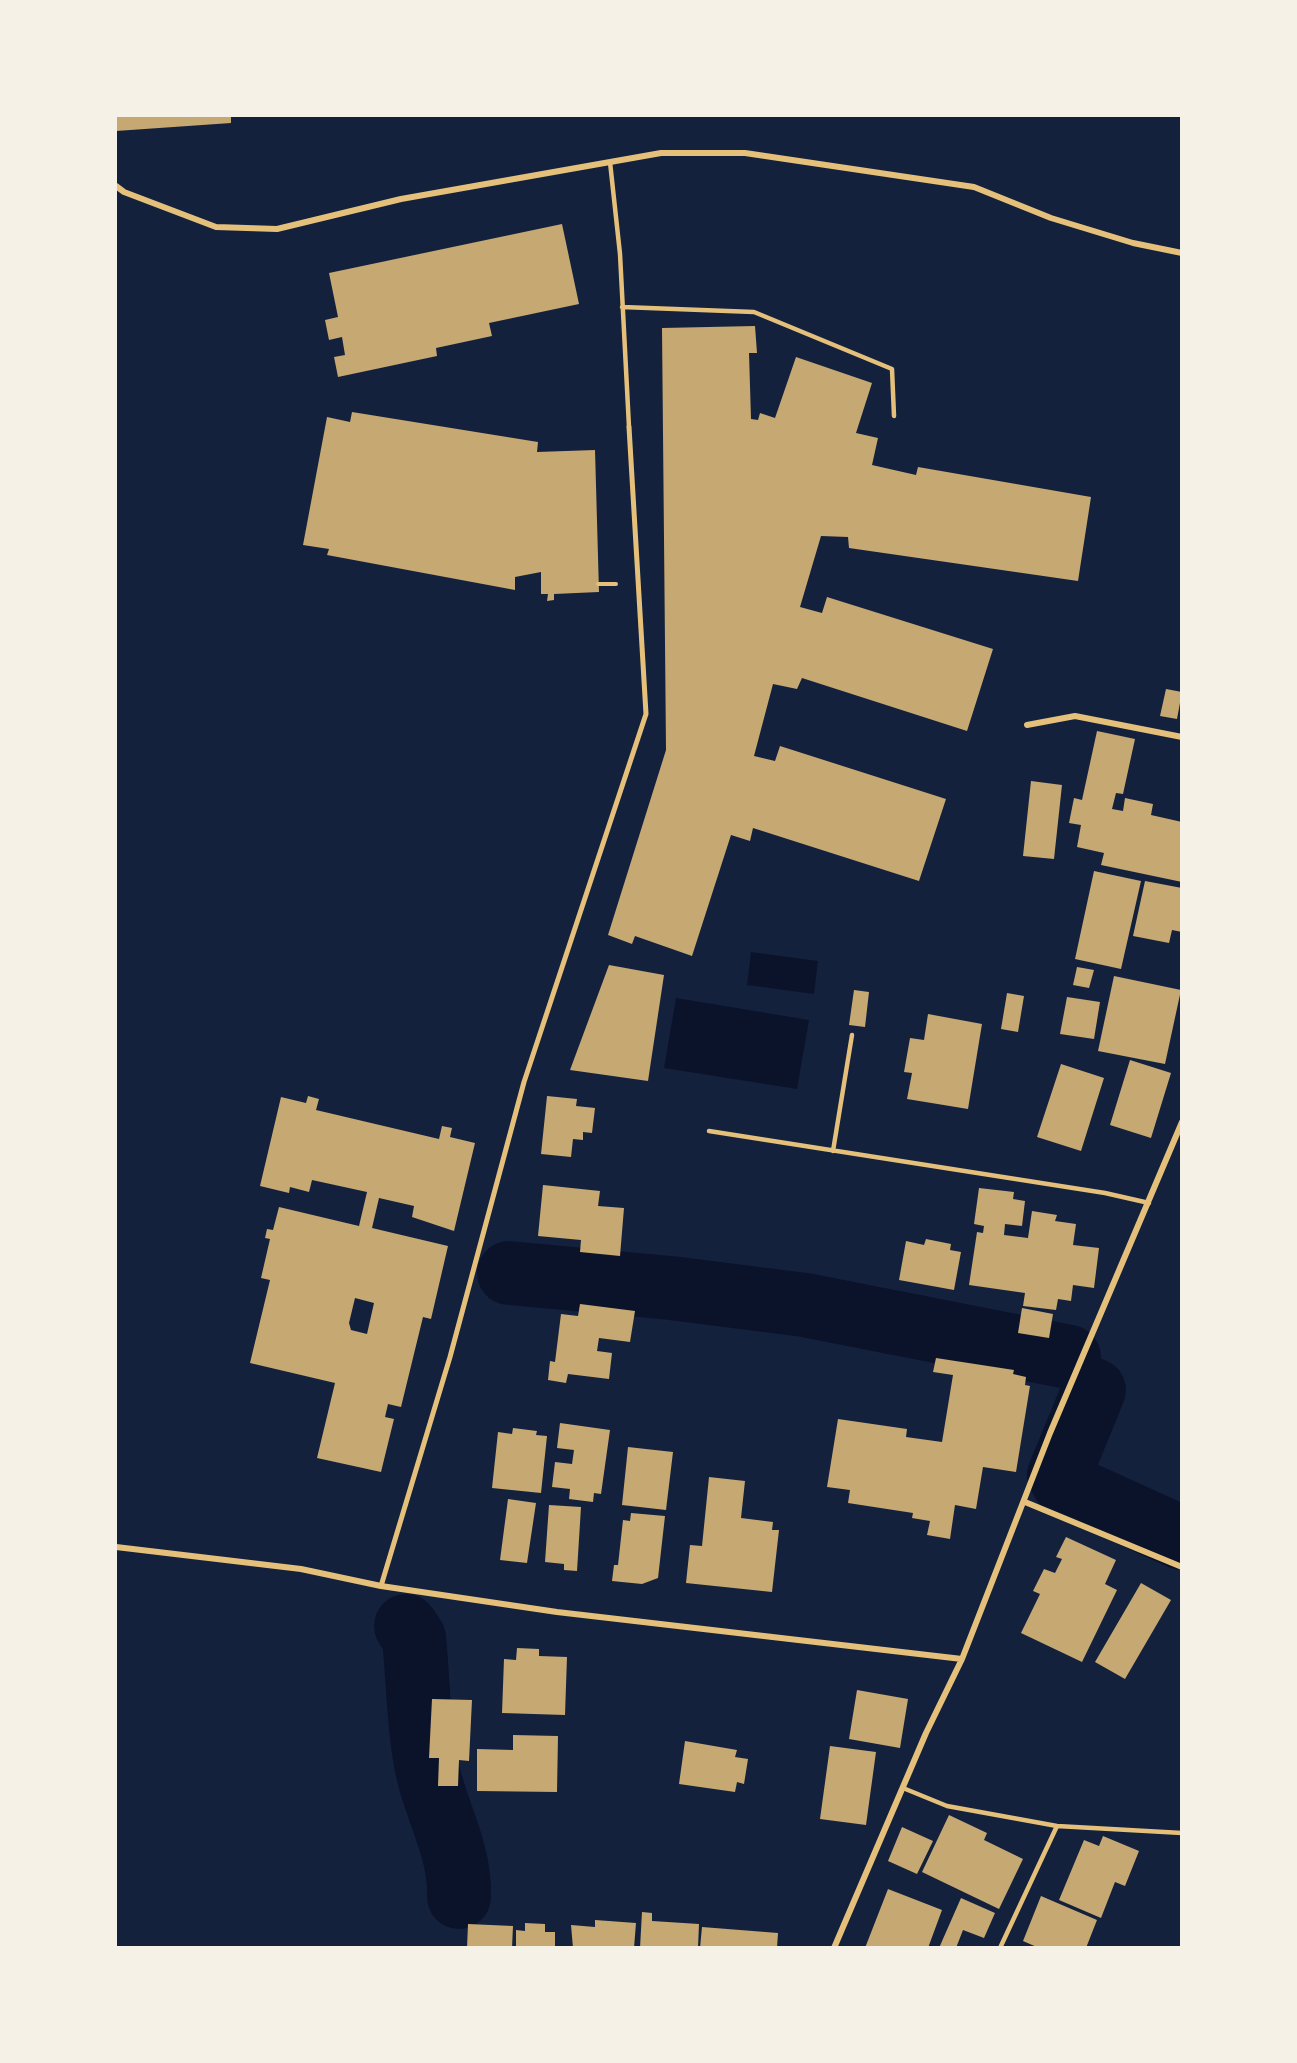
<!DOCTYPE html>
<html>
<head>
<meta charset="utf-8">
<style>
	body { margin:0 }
	#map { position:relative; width:1297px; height:2063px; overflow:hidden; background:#14213d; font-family:Ubuntu,sans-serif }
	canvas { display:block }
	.frame { position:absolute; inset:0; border:117px solid #f6f1e7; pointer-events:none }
</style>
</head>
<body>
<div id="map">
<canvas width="1297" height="2063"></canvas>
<div class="frame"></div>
</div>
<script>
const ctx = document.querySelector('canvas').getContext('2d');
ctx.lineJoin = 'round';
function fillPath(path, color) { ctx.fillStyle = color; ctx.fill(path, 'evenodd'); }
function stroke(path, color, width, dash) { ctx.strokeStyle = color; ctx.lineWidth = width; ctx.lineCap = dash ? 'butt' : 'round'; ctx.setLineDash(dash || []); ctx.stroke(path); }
const water = new Path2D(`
	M751,952L818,961L814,994L747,985Z
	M676,998L809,1020L797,1089L664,1068Z`);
const river = new Path2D(`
	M509,1273L671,1288L805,1305L1069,1357
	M1094,1390L1059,1475L1065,1485L1182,1538
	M406,1626L414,1638C418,1677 418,1718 425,1758C432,1805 461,1848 459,1897`);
const building = new Path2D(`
	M116,116H231V123L116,131Z
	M562,224L579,304L489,323L492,336L436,348L437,356L338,377L334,357L345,355L342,337L329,340L325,320L338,317L329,273Z
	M755,326L757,353H749L751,419L758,420L760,413L775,418L796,357L872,383L856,433L878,438L872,465L916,475L918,467L1091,497L1078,581L849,548L848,537L821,536L800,607L822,613L827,597L993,649L967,731L802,678L797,689L773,684L754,756L775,761L780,746L946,799L919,881L753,828L750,841L731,835L692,956L635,936L632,944L608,935L666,750L662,328Z
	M352,412L538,442L537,452L595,450L599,592L554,594V600L547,601L548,594H541V572L515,577V590L327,555L329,549L303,545L327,417L350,422Z
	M1166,689L1182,692L1177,719L1160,716Z
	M1097,731L1135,739L1123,794L1116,793L1112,809L1123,811L1125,798L1153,804L1151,815L1182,822V882L1101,865L1104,853L1077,847L1081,825L1069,823L1074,798L1082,800Z
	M1031,781L1062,785L1054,859L1023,856Z
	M1094,871L1141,881L1121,969L1075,959Z
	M1145,881L1182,888V932L1172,930L1169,943L1133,936Z
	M609,965L664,975L648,1081L570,1070Z
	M1077,967L1094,970L1089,988L1073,985Z
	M1114,976L1181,990L1165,1064L1098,1051Z
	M854,990L869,992L865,1027L849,1025Z
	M1007,993L1024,996L1018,1032L1001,1029Z
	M1067,997L1100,1002L1094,1039L1060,1034Z
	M928,1014L982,1024L968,1109L907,1099L912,1073L904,1072L910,1038L924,1040Z
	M1130,1060L1171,1073L1151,1138L1110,1125Z
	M1061,1064L1104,1078L1081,1151L1037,1137Z
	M308,1096L319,1099L316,1110L439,1139L442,1126L452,1128L450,1137L475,1143L454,1231L412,1217L414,1206L379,1198L372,1228L448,1246L431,1319L423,1317L401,1407L388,1404L385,1417L394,1419L381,1472L317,1458L335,1383L250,1363L270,1280L261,1278L270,1239L265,1238L267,1229L273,1230L279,1207L359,1226L367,1192L312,1180L309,1192L290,1187L289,1193L260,1186L281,1097L306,1103ZM355,1298L374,1303L367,1334L351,1330L349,1323Z
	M547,1096L577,1099L576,1106L595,1108L592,1133L583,1132V1140L573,1139L571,1157L541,1154Z
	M543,1185L600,1191L598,1206L624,1208L620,1256L580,1252L581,1240L538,1236Z
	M979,1188L1014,1192L1013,1199L1025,1201L1022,1226L1005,1224L1004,1235L1028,1238L1032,1211L1057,1215L1055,1221L1076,1224L1073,1245L1099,1248L1094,1288L1073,1285L1071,1301L1058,1299L1056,1310L1023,1306L1025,1293L969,1285L977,1232L983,1233L984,1226L974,1224Z
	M926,1239L951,1244L950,1250L961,1252L954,1290L899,1280L906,1241L924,1245Z
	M580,1304L635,1311L630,1342L599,1338L597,1351L612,1353L609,1379L568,1374L566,1383L548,1380L550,1361L555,1362L561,1314L578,1316Z
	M1022,1308L1053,1314L1049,1338L1018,1333Z
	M936,1358L1014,1370L1013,1374L1026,1377L1025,1385L1030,1386L1016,1472L983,1467L976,1509L955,1505L950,1539L927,1535L930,1521L912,1518L913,1513L848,1503L850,1490L827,1487L838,1419L907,1429L906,1437L942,1442L953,1375L933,1372Z
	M560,1423L610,1430L601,1494L594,1493L593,1502L569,1499L570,1489L552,1487L555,1462L572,1464L574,1450L557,1448Z
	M513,1428L537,1431L536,1435L547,1436L541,1493L492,1488L498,1432L512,1434Z
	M628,1447L673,1452L666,1510L622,1505Z
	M709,1477L745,1481L741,1518L773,1522L772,1530H779L772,1592L686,1583L690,1545L702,1546Z
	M508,1499L536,1503L527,1563L500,1560Z
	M549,1505L581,1507L577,1571L564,1570V1564L545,1562Z
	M631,1513L665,1516L658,1578L642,1584L612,1581L614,1565H618L623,1520L630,1521Z
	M1066,1537L1116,1560L1105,1584L1117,1590L1082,1662L1021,1633L1040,1594L1033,1591L1044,1569L1055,1573L1062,1559L1056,1557Z
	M1141,1583L1171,1600L1125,1679L1095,1662Z
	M517,1648L539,1649V1656L567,1657L565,1715L502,1713L504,1659L516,1660Z
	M857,1690L908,1699L900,1748L849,1739Z
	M432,1699L472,1700L469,1761L459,1760L458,1786H438L439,1758H429Z
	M513,1735L558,1736L557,1792L477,1791V1749L513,1750Z
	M685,1741L737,1750L735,1757L748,1759L744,1784L737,1782L735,1792L679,1784Z
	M830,1746L876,1752L866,1825L820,1819Z
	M949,1815L987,1833L984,1840L1023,1859L999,1909L922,1872Z
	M902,1827L933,1841L917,1874L888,1861Z
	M1103,1836L1139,1851L1125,1886L1115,1882L1101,1918L1059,1900L1084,1840L1099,1846Z
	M888,1889L942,1910L928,1948H865Z
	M1041,1896L1097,1920L1086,1948H1039L1023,1941Z
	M961,1898L995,1913L984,1938L963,1930L956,1948H939Z
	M642,1912L652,1913V1921L699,1924L698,1948H640Z
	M595,1920L636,1923L634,1948H573L571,1925L595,1927Z
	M525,1923L545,1924V1932H555V1948H516V1930L525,1931Z
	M468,1924L513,1926L512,1948H467Z
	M702,1927L778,1933L777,1948H700Z`);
const path = new Path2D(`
	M598,584H616`);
const service = new Path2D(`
	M610,162L620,254L629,427
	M622,307L754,312L892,369L894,416
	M709,1131L1105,1193L1149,1203
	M833,1151L852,1035
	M903,1788L947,1806L1057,1826L1182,1833
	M1000,1948L1057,1826`);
const pedestrian = new Path2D(`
	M381,1586L450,1357L524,1082L646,714L629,427`);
const minor = new Path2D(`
	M116,186L124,192L216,227L277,229L401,199L661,153H745L974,187L1051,218L1133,243L1182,253
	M1027,725L1075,716L1182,737
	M1025,1502L1182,1567
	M116,1547L301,1569L381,1586L557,1612L962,1659
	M834,1948L926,1733L962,1659L1050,1433L1182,1122`);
fillPath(water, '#0b132b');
stroke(river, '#0b132b', 64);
fillPath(building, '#c6a872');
stroke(path, '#e5c07b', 4);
stroke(service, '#e5c07b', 4.5);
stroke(pedestrian, '#e5c07b', 5);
stroke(minor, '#e5c07b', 6);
</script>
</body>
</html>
